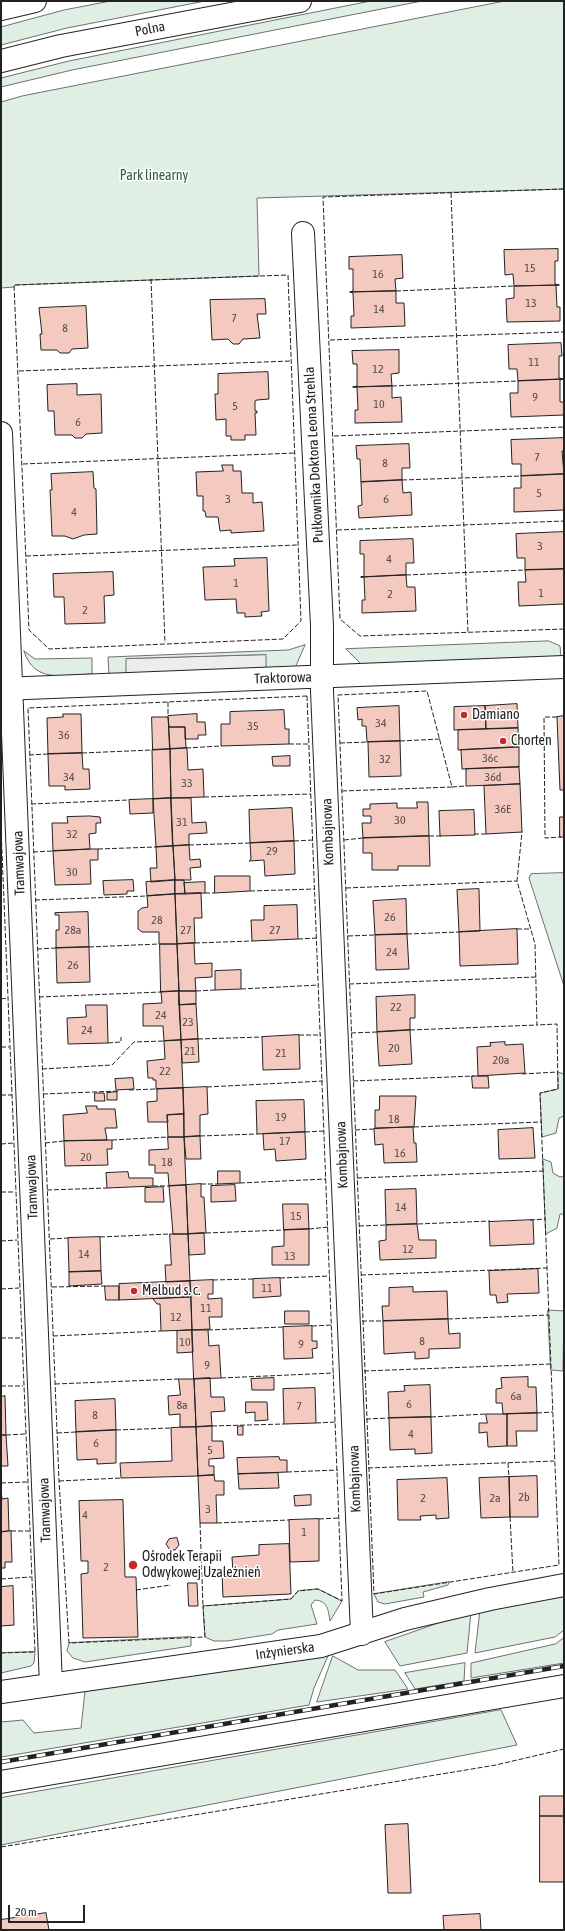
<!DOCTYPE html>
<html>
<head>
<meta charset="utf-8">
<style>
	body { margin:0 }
	#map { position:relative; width:565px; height:1931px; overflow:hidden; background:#fff; font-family:"Asap Condensed",sans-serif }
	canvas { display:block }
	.frame { position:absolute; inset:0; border:2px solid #222; pointer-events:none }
	.scale { position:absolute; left:8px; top:1905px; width:77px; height:18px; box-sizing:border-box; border:2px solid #222; border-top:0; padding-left:5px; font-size:12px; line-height:14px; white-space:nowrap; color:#222; -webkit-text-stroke:3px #fff; paint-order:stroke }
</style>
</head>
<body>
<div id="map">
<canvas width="565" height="1931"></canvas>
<div class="frame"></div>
<div class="scale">20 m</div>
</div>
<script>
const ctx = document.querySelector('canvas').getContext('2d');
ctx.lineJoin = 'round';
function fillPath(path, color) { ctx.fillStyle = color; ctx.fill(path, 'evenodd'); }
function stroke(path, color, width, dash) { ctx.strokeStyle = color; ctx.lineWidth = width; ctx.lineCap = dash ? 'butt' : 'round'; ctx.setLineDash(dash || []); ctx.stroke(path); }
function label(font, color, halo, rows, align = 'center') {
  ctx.font = font + ' "Asap Condensed",sans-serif'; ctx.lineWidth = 3; ctx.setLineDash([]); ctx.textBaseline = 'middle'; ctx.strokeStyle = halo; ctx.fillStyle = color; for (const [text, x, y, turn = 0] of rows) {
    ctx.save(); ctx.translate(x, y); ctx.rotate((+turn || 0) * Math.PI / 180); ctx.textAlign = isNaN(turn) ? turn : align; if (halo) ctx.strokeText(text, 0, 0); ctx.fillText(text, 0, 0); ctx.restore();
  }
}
const green = new Path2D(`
	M111,1H205L67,28L1,45V27L64,10Z
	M371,1H422L72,70L1,87V78L69,61Z
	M505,1H564V189L257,198L259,276L15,285L14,287L1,288V102L22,96Z
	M549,641L560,646L561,657L362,665L346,649Z
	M305,645L295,668H266L265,655L127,659L126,674L109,675L108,657L288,650Z
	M24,651L35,659L92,658V674C64,675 34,684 24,651Z
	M564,873V986L529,878L531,874Z
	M558,1072L564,1074V1116L559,1118L556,1133L542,1137L540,1093L558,1089Z
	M543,1159L551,1162L553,1173L560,1177L564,1176V1214H560L557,1228L546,1234Z
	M548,1310L564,1311L563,1371L551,1370Z
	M449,1582L448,1585L423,1592L424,1597L385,1604L378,1602L374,1594Z
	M318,1589L342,1601L330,1621C328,1610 328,1601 315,1600L311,1605L317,1624L278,1630L272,1634L227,1641H214L205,1637L203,1606L291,1599L298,1591Z
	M564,1597V1630L555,1637L475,1653L480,1610Z
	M471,1612L467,1653L400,1666L385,1642Z
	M191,1637V1646L85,1662L73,1658L67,1651L69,1643Z
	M564,1638V1663L471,1678V1663L555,1644Z
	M35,1652L34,1663L31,1666L1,1673V1653Z
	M328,1656L314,1688L309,1705L1,1757V1722L23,1720L34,1733L81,1728L85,1691Z
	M333,1656L358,1670H395L408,1689L317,1702Z
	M465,1663L464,1681L415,1689L405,1673Z
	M501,1710L517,1745L1,1845V1798Z`);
const parking = new Path2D(`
	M266,655V668L126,674V659Z`);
const building = new Path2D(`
	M558,249V261H555V284L559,285L514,286L513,274L505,275L504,250Z
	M402,255L403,278L395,279L396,291L350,292L353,291V269H349V257Z
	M556,285L557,307H560V321L507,322L506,299L514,298V286L559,285Z
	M396,291V303H404L405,326L351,328V316H354L353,293L350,292Z
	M265,299L266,314H257L260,338L243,339L239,344H233L228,339L212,340L210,300Z
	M86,306L88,348L72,349L69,353H60L57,350H41L40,334H42L39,308Z
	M561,343L562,356H559V378L563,379L518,381L517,369H509L508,345Z
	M399,350V373L391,374L392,386L353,387L357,386V364H353L352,351Z
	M268,372L269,399L257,400L255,401V411H257V413H255L256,435H245V440H231V436H226V419L216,420L215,394H218V374Z
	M563,379L560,380V402H564V415L511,417L510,393H518V381Z
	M77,384V395L101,394L102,433L86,434L82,438H75L72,435H55L54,411H48L47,385Z
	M392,386V398L401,397L402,422L355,423V410H358L357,387H353Z
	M564,438V451H562L564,474L521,476V464H512L511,440Z
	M409,444L410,468H402V480L361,482L360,459H357L356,446Z
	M222,465H233V471H241L242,493H253V503L262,502L264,531L231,533V530L220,531L218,517H206L205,511H203V496H197L196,472L223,471Z
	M93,472L94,488L96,489L97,534L84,535L73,539L65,536H52L50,490H52L51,474Z
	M564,474V510L514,512V488H521V476Z
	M402,480L403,493L411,492L412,515L359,518L358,506L362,505L361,482Z
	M564,532V569L525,570V558H517L516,534Z
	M413,539L414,563H406V575L361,577L364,576V554H360V541Z
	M267,558L269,611L261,612L262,616L245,617V613H237L236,599L205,600L203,567L235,566L234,559Z
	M564,569V604L519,606L518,582H526L525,570Z
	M113,572L114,595L104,596L105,623L65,624L64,597H54L53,574Z
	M406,575L407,587H415L416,611L362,613V600H365L364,577H361Z
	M517,704L518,728L486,729L485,706Z
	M399,706L400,741L367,742L366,726H362V719L358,720L357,708Z
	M485,706L486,729L454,730V707Z
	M284,710L285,729H289V744L221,746V724H230V712Z
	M63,714H81L82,753L48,754L47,718L63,717Z
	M197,714V722H205L206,735H198V739H185V727H169L168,716Z
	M564,716V790H560L557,717Z
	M152,717H168L170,749L153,750Z
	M169,727H185L186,748L170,749Z
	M518,728L519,747L458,750V730Z
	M400,741L401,776L369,777L368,742Z
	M519,747V767L462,769L461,750Z
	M187,748L188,770L203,769L204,797L171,798L170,749Z
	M170,749L171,798L153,799L152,750Z
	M82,753L83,769H89L90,789L65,790V786H49L48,754Z
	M290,756V766H273L272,757Z
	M519,767L520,784L466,786V769Z
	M520,784L522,832L486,834L484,786Z
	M171,798L173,846L156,847L153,799Z
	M171,798H191L192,823L206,822L207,833L189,834V845L173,846Z
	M153,799V813L130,814L129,800Z
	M417,802H428L429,836L363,838L362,823H371V816H363V809H370V804L397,803V808H417Z
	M292,808L294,841L250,843L249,810Z
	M474,810L475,835L440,836L439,811Z
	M90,816L100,817L101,823H96V833L89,834L90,849L53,851L52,823H68L67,817Z
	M560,817H564V837H560Z
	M429,836L430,866H398V870H372V853H363V838Z
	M294,841L295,874L265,876L264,860L249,861L251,859L250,843Z
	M189,845L190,860L200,859L201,867L190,868L191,880H175L173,846Z
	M173,846L175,880L151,882L150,868H157L156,847Z
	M90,849H98V860H90L91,884L55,885L53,851Z
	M215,876H250V891L215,893Z
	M133,880L134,891H127V894L104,895L103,881Z
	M175,880H184L185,894H175Z
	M175,880V894L147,896L146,882Z
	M205,882V893L185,894L184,883Z
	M479,889L480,931L459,932L457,890Z
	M201,893L202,918H194L195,943L177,944L175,894Z
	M175,894L177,944H159V932H142L138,929V911L142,908L148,907L147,896Z
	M406,899L407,934L375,935L373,901Z
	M297,905L298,939L252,941L251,920H264V906Z
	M88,912L89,947L56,948V930H59V915H55V913Z
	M517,929L518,964L460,966L459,932Z
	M407,934L409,969L376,970L375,935Z
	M194,943L195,964L212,963V977L195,978L196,991H179L177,944Z
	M160,944H177L179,991L161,992Z
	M89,947L90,982L57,983L56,948Z
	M241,970V989L215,990V971Z
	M179,991L181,1040L164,1041L163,1026H143V1004L162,1003L161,992Z
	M179,991H196V1004L179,1005Z
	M415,995V1018H410V1030L377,1032L376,997Z
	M196,1004L198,1039L181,1040L179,1005Z
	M86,1005H107L108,1043L68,1044L67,1018L86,1017Z
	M410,1030L412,1064L379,1066L377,1032Z
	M299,1035L300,1069L263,1070L262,1037Z
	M198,1039L199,1062L182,1063L181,1040Z
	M181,1040L183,1088L156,1089V1080H153V1078H148L147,1061L165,1059L164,1041Z
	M505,1042V1045L523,1044L525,1073L478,1076L477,1047L491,1046L490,1043Z
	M472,1076H488L489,1088H473Z
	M133,1078L134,1089L116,1090L115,1079Z
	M207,1087L208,1114L200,1115V1136L184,1137L183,1088Z
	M183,1088L184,1114L167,1115L168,1122H148L147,1102L157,1101V1089Z
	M117,1092V1100H107V1093Z
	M95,1093H104L105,1101H95Z
	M380,1096H416L414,1127L375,1128V1110H379Z
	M304,1100L305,1132L257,1134L256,1101Z
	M86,1106H97V1109H115L117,1128H105L107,1140L64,1141L63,1115L87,1113Z
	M184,1114V1137H168L167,1115Z
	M413,1127L414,1143H416L417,1162L384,1163L383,1144L375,1145L374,1129Z
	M533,1128L535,1158L499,1159L498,1130Z
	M305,1132L306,1159L276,1161L275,1149L264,1150L263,1134Z
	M200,1136L201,1159H186L184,1137Z
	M168,1137H184L186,1185L169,1186L168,1173H155V1165H149V1150L168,1149Z
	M107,1140H112V1149H107L108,1165L65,1166L64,1141Z
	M218,1171H240V1183L218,1184Z
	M128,1172L129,1178H153V1186L107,1188L106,1173Z
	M201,1184V1197H204L206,1233L188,1234L186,1185Z
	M186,1185L188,1234H173L169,1186Z
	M235,1185L236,1201L211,1202V1186Z
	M163,1187L164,1202H145V1188Z
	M416,1189L417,1224L386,1225L385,1190Z
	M283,1204H308L309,1229L284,1230Z
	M533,1220L534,1244L490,1246L489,1222Z
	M417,1224L419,1240H436V1258L380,1260L379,1241L386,1240V1225Z
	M309,1229V1265H272V1247L284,1246V1230Z
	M204,1233L205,1254L189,1255L188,1234Z
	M170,1234H188L190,1281L166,1282L165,1265H171Z
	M100,1237L101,1271L69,1272L68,1238Z
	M538,1269L539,1293L507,1294L508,1302L497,1303L496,1295H490L489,1271Z
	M101,1271L102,1284L69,1286V1272Z
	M280,1278L281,1296L253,1298V1279Z
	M213,1280V1294H208V1299L222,1298V1317H209L210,1329L192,1330L190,1281Z
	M190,1281L191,1297L119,1300V1284Z
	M105,1286H119V1300H106Z
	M413,1287V1292L447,1291L448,1319L383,1321L382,1306H389V1288Z
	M191,1297L192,1330L161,1331L160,1304H157L153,1299Z
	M285,1311H309V1324H285Z
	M448,1319L449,1334L460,1333V1348L429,1349V1358L415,1359V1352L384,1354L383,1321Z
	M312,1326V1341H317V1348L312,1349L313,1358L284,1359L283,1327Z
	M192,1330L193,1352L177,1353V1331Z
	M192,1330H208L209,1346L219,1345L221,1378L194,1379Z
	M528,1377V1387H536L537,1413L503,1414L502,1403H496V1389L502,1388L501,1378Z
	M210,1378L211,1397H224L225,1411L211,1412L212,1426L196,1427L194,1379Z
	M274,1378V1390H252L251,1379Z
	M179,1379H194L196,1427H180V1414L169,1415L168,1396L180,1395Z
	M430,1385L431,1417L389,1418L388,1392L405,1391L404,1386Z
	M315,1388L316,1423L284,1424L283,1389Z
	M5,1396L6,1435H1V1397Z
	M115,1399L116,1430L76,1432L75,1401Z
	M246,1402H267L268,1420L255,1421V1412L246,1413Z
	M537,1413V1431H516L517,1446H507V1414Z
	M486,1414H507V1446L488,1447L487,1432L479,1433V1423H487Z
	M431,1417L432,1453L415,1454V1449L390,1450L389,1418Z
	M212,1426V1441H223L224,1458L209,1459V1466H214V1475L198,1476L196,1427Z
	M238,1426H243V1435H238Z
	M196,1427L198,1476L121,1478L120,1463L172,1461L171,1428Z
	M116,1430V1463L97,1464V1459L77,1460L76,1432Z
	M1,1435H6L8,1466H1Z
	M279,1457L280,1460H287V1472L238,1474L237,1458Z
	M278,1473L279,1488L239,1489L238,1474Z
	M214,1475L215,1481H224V1495H216L217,1523H200L198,1476Z
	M537,1476L538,1517H510L509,1477Z
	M509,1477L510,1517L481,1518L479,1478Z
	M447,1478L449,1518L436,1519V1515L420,1516L421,1520H398L397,1480Z
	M1,1489L2,1499L8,1498L9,1531L1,1532Z
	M311,1495V1505L295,1506L294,1496Z
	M123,1500L125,1577H136L138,1637L83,1638L81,1574L88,1573V1561H81L79,1501Z
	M319,1519V1561L290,1562L289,1520Z
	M11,1531L12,1562H5V1568H1V1532Z
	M177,1538L179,1545L175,1550H170L166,1544L169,1539Z
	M289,1544L291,1594L223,1597L222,1574L233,1573L232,1557L259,1555V1545Z
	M188,1583H197L198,1606H189Z
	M13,1586L14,1625L1,1626V1587Z
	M540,1796H564V1816H540Z
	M540,1816H564V1882H540Z
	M408,1824L411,1893H388L385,1825Z
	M46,1913L49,1930H1V1920Z
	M480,1914L481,1930H444L443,1916Z`);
const street = new Path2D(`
	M303,233L322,626V691L362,1634
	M1,433L51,1685
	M1,1692L321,1646L405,1619L490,1599L564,1585
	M1,1782L564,1686`);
const secondary = new Path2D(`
	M1,9L35,1
	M1,61L61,46L300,1
	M1,689L564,667`);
const rail = new Path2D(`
	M1,1762L564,1666`);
const fence = new Path2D(`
	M564,189L323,197L340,619L360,636L564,629
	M451,193L468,633
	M288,275L301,621L283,639L49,649L29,630L14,285Z
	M151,279L165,643
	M396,291L514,286
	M330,340L564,332
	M19,371L291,361
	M392,386L518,381
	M334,436L564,427
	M23,464L295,453
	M402,480L521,476
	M337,530L564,521
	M26,556L297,545
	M406,575L525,570
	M307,696L342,1601L318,1589L298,1591L291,1599L203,1606L205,1637L69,1643L59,1481L28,708Z
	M168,702V716
	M557,717H544L545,838L561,837
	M400,741L440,739
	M340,743L368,742
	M289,744H309
	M186,748L221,746
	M82,753L152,750
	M29,755L48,754
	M452,787L466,786
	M342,791L452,787L427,691L338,695L374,1594L559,1565L540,1093L558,1089L557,1024L537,1025L535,944L517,881L522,832
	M204,797L311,794
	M31,804L129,800
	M1,828L35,1652L1,1653
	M474,834H486
	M429,836H442
	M344,840L363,838
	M294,841L313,840
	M189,845L250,843
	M98,849L156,847
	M33,852L53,851
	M346,888L517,881
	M250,891L315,889
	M205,893H215
	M35,900L147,896
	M517,929H530
	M407,934L459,932
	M348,936L375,935
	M298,939L317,938
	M195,943L252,941
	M89,947L159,944
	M37,949L56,948
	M349,984L536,977
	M241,989L319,985
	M196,991L215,990
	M39,997L161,992
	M1,999L8,998
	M410,1030L537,1025
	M351,1033L377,1032
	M299,1035H321
	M198,1039L262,1037
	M108,1043L121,1042V1037
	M1,1047H9
	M42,1069L112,1065L134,1042L164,1041
	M522,1074L558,1072
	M353,1081L474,1076
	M207,1087L323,1081
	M129,1090L156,1089
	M43,1094L119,1091
	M1,1095H12
	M414,1127L541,1122
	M355,1130L374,1129
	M305,1132L325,1131
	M200,1136L257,1134
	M112,1140L168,1137
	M45,1143L64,1141
	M1,1144L13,1143
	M357,1178L543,1171
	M240,1183L326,1179
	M201,1184H218
	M153,1186H169
	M47,1190L107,1188
	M1,1192H15
	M530,1220L545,1219
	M418,1224L490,1221
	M359,1226L386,1225
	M309,1229L329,1227
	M206,1233L284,1230
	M100,1237L170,1234
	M50,1239L68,1238
	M1,1241L17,1240
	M361,1275L547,1268
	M280,1278L330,1276
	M213,1280L253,1279
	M52,1287L105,1286
	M1,1289L19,1288
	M448,1319L549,1315
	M362,1321H383
	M312,1326L332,1325
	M208,1330L283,1327
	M53,1336L161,1331
	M1,1338H21
	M364,1371L551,1364
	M221,1378L334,1373
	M55,1384L179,1379
	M1,1386H23
	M537,1413L553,1412
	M431,1417L486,1414
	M366,1419L389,1418
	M316,1423L336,1422
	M212,1426L284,1424
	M116,1430L171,1428
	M57,1433L76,1432
	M6,1435L25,1434
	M508,1463L509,1477
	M368,1468L554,1461
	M287,1472L338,1470
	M59,1481L121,1478
	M1,1483L27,1482
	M510,1517L513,1573
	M319,1519L339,1518
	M200,1523L203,1606
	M217,1523L289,1520
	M11,1531H29
	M1,1579L31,1577
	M136,1590L171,1585
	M1,1847L496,1765L564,1749`);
const markers = [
	[464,715,4,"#c62828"],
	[503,741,4,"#c62828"],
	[134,1291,4,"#c62828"],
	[133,1565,5,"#c62828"]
];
const numberNames = [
	["15",530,268],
	["16",378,274],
	["13",531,303],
	["14",379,309],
	["7",234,318],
	["8",65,328],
	["11",534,362],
	["12",378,369],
	["9",535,397],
	["10",379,404],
	["5",235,406],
	["6",78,422],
	["7",537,457],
	["8",385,463],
	["5",539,493],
	["3",228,499],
	["6",386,499],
	["4",74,512],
	["3",540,546],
	["4",389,559],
	["1",236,583],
	["1",541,593],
	["2",390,594],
	["2",85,610],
	["34",381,723],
	["35",253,726],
	["36",64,735],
	["36c",490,758],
	["32",385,759],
	["34",69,777],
	["36d",493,777],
	["33",187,783],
	["36E",503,809],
	["30",400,820],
	["31",182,822],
	["32",72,834],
	["29",272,851],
	["30",72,872],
	["26",390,917],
	["28",157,920],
	["28a",73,930],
	["27",186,930],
	["27",275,930],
	["24",392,952],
	["26",73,965],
	["22",396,1007],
	["24",161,1015],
	["23",188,1022],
	["24",87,1030],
	["20",394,1048],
	["21",190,1051],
	["21",281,1053],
	["20a",501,1060],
	["22",165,1071],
	["19",281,1117],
	["18",394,1119],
	["17",285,1141],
	["16",400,1153],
	["20",86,1157],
	["18",167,1162],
	["14",401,1207],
	["15",296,1216],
	["12",408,1249],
	["14",84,1254],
	["13",290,1256],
	["11",267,1288],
	["11",206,1308],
	["12",176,1317],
	["8",422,1341],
	["10",185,1342],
	["9",301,1344],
	["9",207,1365],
	["6a",516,1396],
	["6",409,1404],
	["8a",182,1405],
	["7",299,1406],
	["8",95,1415],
	["4",411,1434],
	["6",96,1443],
	["5",210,1450],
	["2b",524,1497],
	["2",423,1498],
	["2a",495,1498],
	["3",208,1509],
	["4",85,1515],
	["1",304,1532],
	["2",106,1567]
];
const streetNames = [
	["Polna",150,29,-11],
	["Pułkownika Doktora Leona Strehla",314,455,-93],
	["Traktorowa",283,678,-2],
	["Kombajnowa",328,832,-92],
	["Tramwajowa",19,863,-92],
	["Kombajnowa",342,1155,-92],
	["Tramwajowa",32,1187,-92],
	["Kombajnowa",355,1479,-92],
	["Tramwajowa",45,1510,-92],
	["Inżynierska",285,1651,-8]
];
const parkNames = [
	["Park linearny",154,176]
];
const poiNames = [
	["Damiano",472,715],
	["Chorten",511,741],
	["Melbud s. c.",142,1291],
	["Ośrodek Terapii",142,1557],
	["Odwykowej Uzależnień",142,1573]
];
fillPath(green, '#e0efe3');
stroke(green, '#6f6f6f', 1);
fillPath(parking, '#ededed');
stroke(parking, '#6f6f6f', 1);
fillPath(building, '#f3c9c0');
stroke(building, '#222', 1);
stroke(street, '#222', 24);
stroke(secondary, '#222', 24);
stroke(street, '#fff', 22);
stroke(secondary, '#fff', 22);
stroke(rail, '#222', 4.5);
stroke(rail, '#fff', 3, [9]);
stroke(fence, '#222', 1, [5, 2]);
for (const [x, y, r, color] of markers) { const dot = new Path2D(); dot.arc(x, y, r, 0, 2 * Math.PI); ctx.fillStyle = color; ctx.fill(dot); stroke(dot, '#fff', 1.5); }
label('12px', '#564c4a', null, numberNames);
label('14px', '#222', '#fff', streetNames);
label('14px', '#2f5e38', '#fff', parkNames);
label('14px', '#222', '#fff', poiNames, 'left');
</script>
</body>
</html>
